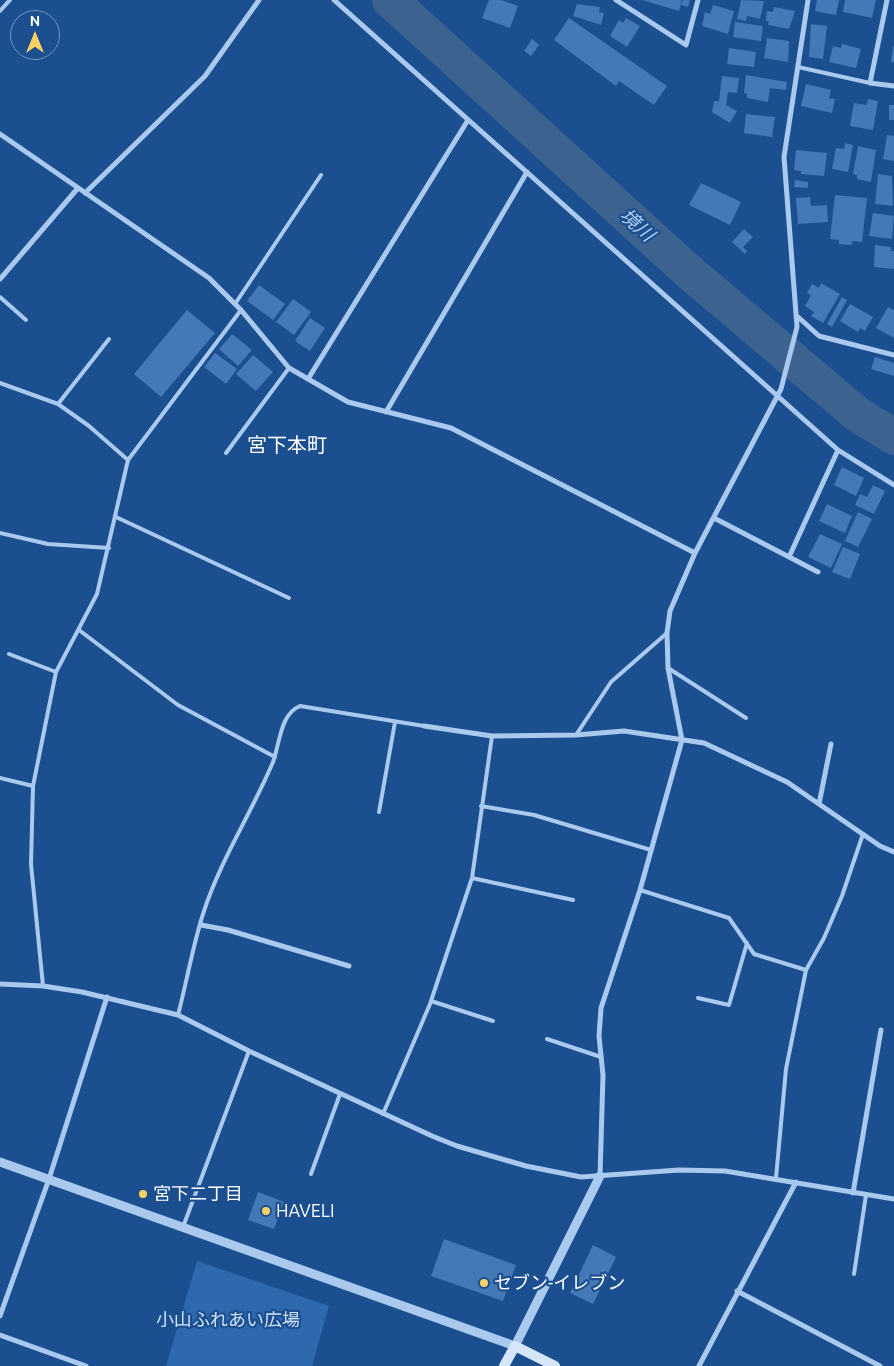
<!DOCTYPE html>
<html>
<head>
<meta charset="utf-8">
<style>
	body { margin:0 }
	#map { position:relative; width:894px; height:1366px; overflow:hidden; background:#1b4f8f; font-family:Ubuntu,sans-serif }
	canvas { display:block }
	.north { position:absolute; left:10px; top:10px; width:50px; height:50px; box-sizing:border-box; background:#1b4f8f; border:1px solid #7695bc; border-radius:50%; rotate:0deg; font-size:14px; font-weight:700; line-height:20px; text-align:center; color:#fff }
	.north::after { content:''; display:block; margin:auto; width:18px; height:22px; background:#ffd166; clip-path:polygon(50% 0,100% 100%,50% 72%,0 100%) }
</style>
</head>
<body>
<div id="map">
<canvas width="894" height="1366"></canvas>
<div class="north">N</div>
</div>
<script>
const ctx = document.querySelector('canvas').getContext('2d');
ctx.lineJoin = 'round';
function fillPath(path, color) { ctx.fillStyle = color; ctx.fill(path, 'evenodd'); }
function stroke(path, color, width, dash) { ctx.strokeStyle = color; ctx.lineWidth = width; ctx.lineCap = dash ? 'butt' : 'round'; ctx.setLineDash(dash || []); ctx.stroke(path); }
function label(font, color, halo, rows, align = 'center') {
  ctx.font = font + ' Ubuntu,"Noto Sans JP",sans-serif'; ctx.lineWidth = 4.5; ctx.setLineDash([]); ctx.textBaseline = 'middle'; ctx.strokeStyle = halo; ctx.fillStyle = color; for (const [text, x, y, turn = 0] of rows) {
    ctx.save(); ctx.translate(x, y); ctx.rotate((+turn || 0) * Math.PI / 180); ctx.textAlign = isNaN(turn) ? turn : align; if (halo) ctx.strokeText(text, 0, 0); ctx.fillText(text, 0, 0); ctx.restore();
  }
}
const green = new Path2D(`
	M197,1261L329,1306L312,1366H166Z`);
const river = new Path2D(`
	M390,0L688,271L857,414L894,437`);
const building = new Path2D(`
	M489,0H501L518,6L510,28L482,18Z
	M642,0H682L679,11Z
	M683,0H690L688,7L681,5Z
	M741,0L764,1L760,19L747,16L746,21L737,19Z
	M817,0H839L836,15L815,11Z
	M845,0H876L872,18L843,12Z
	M577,4L600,7L599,12L604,13L601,25L573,16Z
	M713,5L734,11L728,34L702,26L705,12L710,14Z
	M774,7L795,11L789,29L768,25L769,21H766L767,11L773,12Z
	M569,18L667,86L654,105L619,81L616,86L554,40Z
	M626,18L640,26L627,47L610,36L619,20L623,23Z
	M735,22L763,26L761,41L733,37Z
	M811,24L827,26L823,59L809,57Z
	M767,38L789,41L788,62L764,58Z
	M532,39L539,45L531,56L524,51Z
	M842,44L861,49L856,68L829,62L833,46L841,48Z
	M893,46H894V62H891Z
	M729,48L756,52L754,67L727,64Z
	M746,75L787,82L786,90L770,88L768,102L747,98V94L744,93Z
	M722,76L739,78L737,93L728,92L726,105L737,111L730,123L712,112L714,101H719Z
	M806,84L831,90L829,98L835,99L832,113L801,106Z
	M868,99L878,101L873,130L850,126L854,103L867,105Z
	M889,105H894V120H889Z
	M746,114L775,117L772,137L744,133Z
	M887,135L894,136V161L883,159Z
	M845,143L853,145L848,172L832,169L836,148L844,149Z
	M858,146L876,150L871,182L857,179V175L853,174Z
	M796,150L827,153L824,176L801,174V171L794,170Z
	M878,174L892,176L893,206L875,204Z
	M795,180L808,182V188L794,187Z
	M701,183L741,202L730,225L689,205Z
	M835,195L867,198L862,242L852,241V245L839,244V240L830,239Z
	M810,197L811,206L827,205L828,222L798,224L796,198Z
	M873,213L894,216L892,239L869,236Z
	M744,229L753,237L743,247L747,251L745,254L732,242Z
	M875,245L891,247V251H894V269L874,267Z
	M821,283L840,294L823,323L811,316L814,312L805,306L811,295L807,293L812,284L819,288Z
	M259,285L285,304L273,320L247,301Z
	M842,297L847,300L832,327L827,324Z
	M293,299L311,312L294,335L276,322Z
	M850,304L873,317L865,331L860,328L858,332L840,321Z
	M888,307L894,310V338L876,328Z
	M187,310L215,333L161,397L134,374Z
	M310,318L325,328L310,351L295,341Z
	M232,334L252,350L238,366L219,349Z
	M215,353L237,369L226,384L204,367Z
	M253,355L273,372L256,391L236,374Z
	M875,357L894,363V376L871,369Z
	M842,467L864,478L856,496L834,485Z
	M873,485L885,491L874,514L855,505L860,494L867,497Z
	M827,504L852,516L845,533L819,521Z
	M858,512L872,519L858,547L845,541Z
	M820,534L842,544L831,568L808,557Z
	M843,547L860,554L850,579L832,572Z
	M258,1192L284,1202L274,1229L248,1220Z
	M444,1239L516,1265L503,1301L431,1276Z
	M593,1245L616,1257L593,1304L570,1293Z`);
const service = new Path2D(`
	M0,11L10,0
	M798,67L870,83
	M0,297L26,320
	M235,304L321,175
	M109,339L58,404L89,426L128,460
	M0,383L58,404
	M226,453L289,368
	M116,517L289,598
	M0,533L48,544L109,548
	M79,630L178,705L275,757
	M9,654L56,672
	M668,668L746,718
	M576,735L611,682L667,633
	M0,778L33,786
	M481,806L534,815L651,850
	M379,812L395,722
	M472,878L573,900
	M640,890L729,918L754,954L806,970
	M43,986L31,864L33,786L56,672L97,594L128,460L241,310
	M698,998L729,1005L747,943
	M431,1001L493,1021
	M178,1015C187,981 193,944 204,911C221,859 252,812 273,762C280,743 280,714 300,706L424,726
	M547,1039L601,1057
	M383,1114L430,1004L472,878L492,736
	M311,1174L340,1094
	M776,1178L786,1069L806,970L824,938L842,896L863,834
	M183,1227L249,1051
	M854,1274L866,1195`);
const minor = new Path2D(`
	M334,0L838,450L894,485
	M616,0L686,45L698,0
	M887,0L870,83L894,86
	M0,134L209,278L241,310L289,368L348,402L451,428L695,553
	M85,193L205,76L259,0
	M0,279L78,188
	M797,316L819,336L894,355
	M308,379L468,120
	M386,412L527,172
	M714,518L818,572
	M789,557L838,450
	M424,726L492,736L576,735L624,731L704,743L787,782L880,846L894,852
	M819,804L831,744
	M201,925L228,930L349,966
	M0,984L43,986L82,992L178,1015L249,1051L432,1136L457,1146L526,1166L581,1177L679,1170L725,1171L894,1199
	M600,1176L603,1075L599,1036L601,1008L640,890L682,740L668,668L667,633L670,611L695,553L781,389L797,327L784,157L808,0
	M853,1193L881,1030
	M737,1291L880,1366
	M0,1316L49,1179L107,997
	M0,1335L86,1366
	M699,1366L796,1182`);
const tertiary = new Path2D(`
	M0,1162L515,1346L600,1176`);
const secondary = new Path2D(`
	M504,1366L515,1346L555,1366`);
const markers = [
	[143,1194,5,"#ffd166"],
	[266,1211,5,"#ffd166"],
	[484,1283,5,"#ffd166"]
];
const poiNames = [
	["宮下二丁目",153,1194],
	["HAVELI",276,1211],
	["セブン-イレブン",494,1283]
];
const parkNames = [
	["小山ふれあい広場",228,1320]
];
const waterNames = [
	["境川",637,225,42]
];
const quarterNames = [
	["宮下本町",287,445]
];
fillPath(green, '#2e69ad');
stroke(river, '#3c6290', 36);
fillPath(building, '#4478b7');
stroke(service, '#a9c9ee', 4);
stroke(minor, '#a9c9ee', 5);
stroke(tertiary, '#a9c9ee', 9);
stroke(secondary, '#d6e6fa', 10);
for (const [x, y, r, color] of markers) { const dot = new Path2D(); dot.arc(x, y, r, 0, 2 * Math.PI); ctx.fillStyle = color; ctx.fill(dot); stroke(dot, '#1b4f8f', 2); }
label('18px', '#fff', '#1b4f8f', poiNames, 'left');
label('18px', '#cfe3fa', '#1b4f8f', parkNames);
label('italic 19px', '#b5d3f5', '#1b4f8f', waterNames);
label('20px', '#fff', '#1b4f8f', quarterNames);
</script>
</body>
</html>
